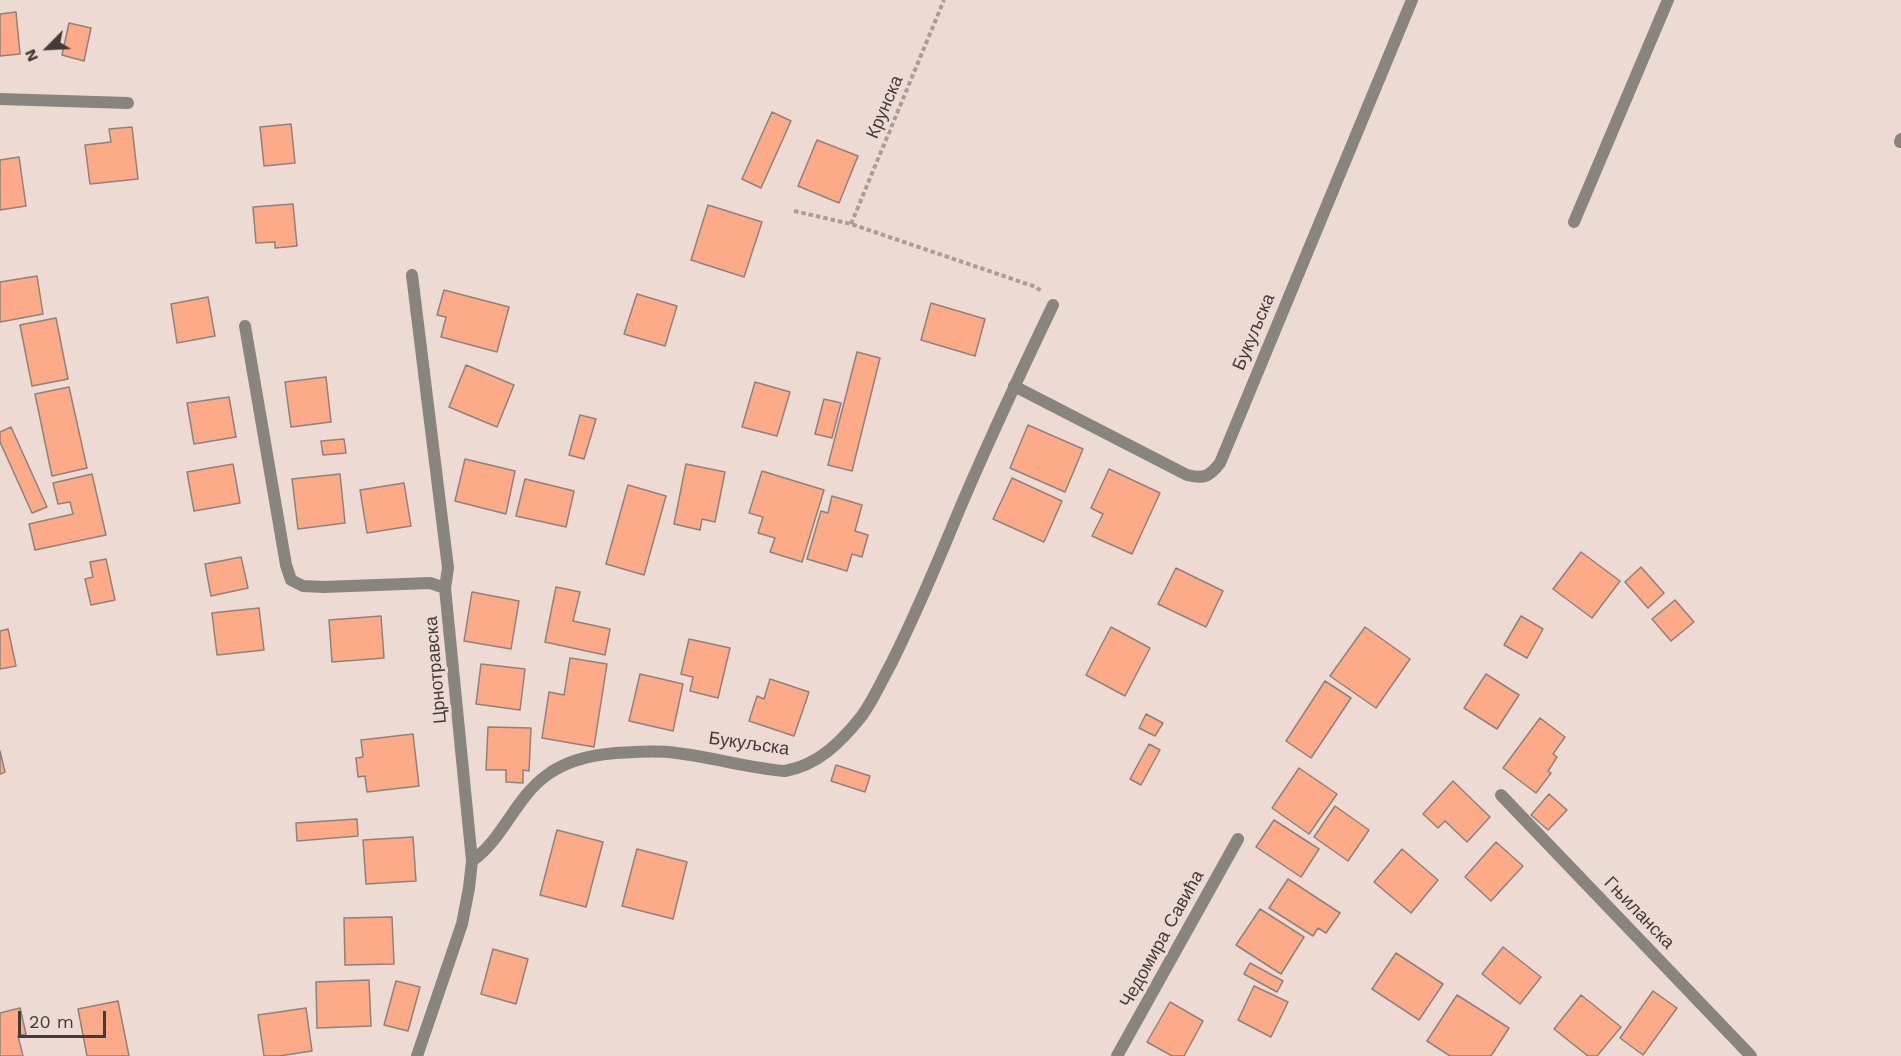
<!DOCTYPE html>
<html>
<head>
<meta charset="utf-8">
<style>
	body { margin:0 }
	#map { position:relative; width:1901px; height:1056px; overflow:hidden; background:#ecdad3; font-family:"Work Sans",sans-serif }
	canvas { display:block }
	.north { position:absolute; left:18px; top:18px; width:60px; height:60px; -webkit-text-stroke:4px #ecdad3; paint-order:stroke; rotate:246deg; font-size:16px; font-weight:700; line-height:24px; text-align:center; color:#423b38 }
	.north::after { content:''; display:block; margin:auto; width:21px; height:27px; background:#423b38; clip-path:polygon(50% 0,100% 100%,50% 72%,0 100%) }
	.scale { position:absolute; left:18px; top:1011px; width:88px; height:27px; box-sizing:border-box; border:3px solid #423b38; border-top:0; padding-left:8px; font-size:18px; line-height:21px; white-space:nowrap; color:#423b38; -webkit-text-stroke:4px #ecdad3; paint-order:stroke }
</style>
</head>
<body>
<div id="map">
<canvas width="1901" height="1056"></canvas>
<div class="north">N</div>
<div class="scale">20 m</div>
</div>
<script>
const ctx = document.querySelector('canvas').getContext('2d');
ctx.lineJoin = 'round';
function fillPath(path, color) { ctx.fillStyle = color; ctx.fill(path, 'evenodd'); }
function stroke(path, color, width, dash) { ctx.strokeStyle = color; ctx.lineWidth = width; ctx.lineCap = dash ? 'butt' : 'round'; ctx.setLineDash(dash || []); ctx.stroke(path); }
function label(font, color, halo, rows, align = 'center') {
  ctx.font = font + ' "Work Sans",sans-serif'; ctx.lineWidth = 6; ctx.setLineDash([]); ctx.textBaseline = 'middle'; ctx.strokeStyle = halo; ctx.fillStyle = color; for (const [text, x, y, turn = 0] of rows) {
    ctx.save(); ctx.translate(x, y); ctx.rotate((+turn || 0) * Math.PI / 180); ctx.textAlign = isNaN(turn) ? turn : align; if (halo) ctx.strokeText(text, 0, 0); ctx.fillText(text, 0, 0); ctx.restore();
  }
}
const building = new Path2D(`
	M16,12L20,54L0,56V14Z
	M69,23L91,28L84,61L62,55Z
	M772,112L791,121L761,188L742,179Z
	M291,124L295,163L264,166L260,127Z
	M132,127L138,179L90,184L85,145L111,142L109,129Z
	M817,140L858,156L839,203L798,186Z
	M19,157L26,206L0,210V160Z
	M293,204L297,246L275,248V242L256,243L253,207Z
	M708,205L762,222L744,277L691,260Z
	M37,276L43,314L0,322V282Z
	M444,290L509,307L497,352L441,337L446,317L437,315Z
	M637,294L677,306L665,346L624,334Z
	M208,297L215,336L177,343L171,304Z
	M931,303L985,319L975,356L921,340Z
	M56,318L68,379L32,386L20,325Z
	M857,352L880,358L852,471L828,465Z
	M466,365L514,385L497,427L449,407Z
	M326,377L331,422L291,427L285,382Z
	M755,382L790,392L777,436L742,427Z
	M69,387L87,468L52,476L35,394Z
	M229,397L236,437L194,444L187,403Z
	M824,399L841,403L832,438L815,434Z
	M580,415L596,419L584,459L569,455Z
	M1028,425L1083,449L1065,492L1010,468Z
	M11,427L47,507L32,513L0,442V432Z
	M344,439L346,453L323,455L321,441Z
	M465,459L515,471L506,514L455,501Z
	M233,464L240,503L194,511L187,472Z
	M686,464L725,472L715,522L702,519L700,530L674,524Z
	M1109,469L1160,493L1132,554L1092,536L1103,514L1091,508Z
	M762,471L824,490L802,562L770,552L775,538L758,533L763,517L749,513Z
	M92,474L106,535L35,550L29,524L73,514L70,502L58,504L53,483Z
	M340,474L345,523L298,529L292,479Z
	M1012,478L1062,501L1044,542L993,519Z
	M525,479L574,491L566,527L516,516Z
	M404,483L411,526L367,533L360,490Z
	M628,485L666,496L644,575L606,564Z
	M832,496L862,505L855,531L868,535L862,557L852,554L847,571L807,559L821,511L828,513Z
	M1581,552L1620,581L1592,618L1553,589Z
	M241,557L248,588L211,596L205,564Z
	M106,559L115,600L91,605L85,579L93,577L90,562Z
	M1641,567L1664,593L1648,608L1625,582Z
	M1176,568L1223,591L1206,627L1158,604Z
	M556,587L580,592L573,621L610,629L605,655L545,642Z
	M472,592L519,601L511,649L464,641Z
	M1675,600L1694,622L1671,641L1652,619Z
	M259,608L264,650L217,655L212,613Z
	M381,616L384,658L332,662L329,620Z
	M1521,616L1543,629L1527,658L1504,645Z
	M1111,627L1150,648L1125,696L1086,675Z
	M1365,627L1410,659L1376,708L1330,676Z
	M8,629L16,666L0,669V631Z
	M689,639L730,648L718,698L690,691L693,677L681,674Z
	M570,658L607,664L594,747L542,738L549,692L564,695Z
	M481,664L525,669L520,710L476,704Z
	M640,674L683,684L673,731L629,721Z
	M1486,674L1519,695L1497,729L1464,708Z
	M770,679L809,692L794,736L749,721L757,696L764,699Z
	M1325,681L1351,698L1311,758L1286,741Z
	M1146,714L1163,723L1155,736L1139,728Z
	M1540,718L1565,737L1553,754L1557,757L1548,771L1551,773L1536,793L1503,768Z
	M488,727L531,728L529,771L523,770V783L506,782V770H486Z
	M413,734L419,786L367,792L365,776L358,777L356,758L363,757L361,740Z
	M1149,744L1160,750L1141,785L1130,779Z
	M0,751L5,772L0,774Z
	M836,765L870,776L865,792L831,781Z
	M1299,768L1337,794L1309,834L1272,808Z
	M1453,781L1490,817L1467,842L1445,821L1438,828L1423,814Z
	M1549,794L1567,810L1548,830L1531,815Z
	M1335,806L1369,830L1348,861L1314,837Z
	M357,819L358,836L297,841L296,823Z
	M1274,820L1319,849L1301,877L1256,847Z
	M557,830L603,842L586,907L540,895Z
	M413,837L416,881L366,884L363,840Z
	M1496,842L1523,866L1491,901L1465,877Z
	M637,849L687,862L673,919L622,906Z
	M1402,849L1438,880L1411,913L1374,882Z
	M1288,879L1340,913L1326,933L1318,928L1313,936L1269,908Z
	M1260,909L1304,937L1281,974L1236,945Z
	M392,917L394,964L345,965L344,918Z
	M1503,947L1541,977L1520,1004L1482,974Z
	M493,949L528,959L516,1004L481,994Z
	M1396,953L1443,984L1419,1020L1372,989Z
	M1250,963L1283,981L1277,992L1244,974Z
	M369,980L371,1026L317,1028L316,982Z
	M396,981L420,987L408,1031L384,1025Z
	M1254,986L1288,1002L1271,1037L1238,1020Z
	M1653,991L1677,1008L1643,1055L1620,1038Z
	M1457,995L1509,1028L1491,1056H1450L1427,1041Z
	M1581,995L1621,1027L1597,1056H1588L1554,1029Z
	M118,1001L129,1056H87L78,1009Z
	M1170,1002L1203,1021L1184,1056H1172L1147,1042Z
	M20,1008L26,1034L18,1036L23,1056H0V1013Z
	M306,1008L312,1051L279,1056H264L258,1015Z`);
const path = new Path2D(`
	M794,211L851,224L1036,287L1041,291
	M851,224L944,0`);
const street = new Path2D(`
	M0,99L128,103
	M1900,142L1901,139
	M1574,222L1668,0
	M412,275L448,568L445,588L472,861L469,888L462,924L417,1056
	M245,326L286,565L291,580L303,586L324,587L430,583L445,588
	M1014,386L1187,475C1204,479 1209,477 1220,463L1412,0
	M1501,795L1751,1056
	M472,861C504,838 515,798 547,775C567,760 591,755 616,753C636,752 656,750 676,753C712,757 748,768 785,771C818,765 840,743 861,717C873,701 882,680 892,662C914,617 934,571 953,525C984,450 1018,378 1053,305
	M1117,1056L1238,839`);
const streetNames = [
	["Крунска",885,107,-67],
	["Букуљска",1254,332,-67],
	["Црнотравска",436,670,-95],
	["Букуљска",749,744,8],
	["Гњиланска",1639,913,46],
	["Чедомира Савића",1162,939,-61]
];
fillPath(building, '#fcaa88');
stroke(building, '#91817b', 1.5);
stroke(path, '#aa9c97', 4, [4.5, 3]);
stroke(street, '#88857f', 12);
label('18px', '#423b38', '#ecdad3', streetNames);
</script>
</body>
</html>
